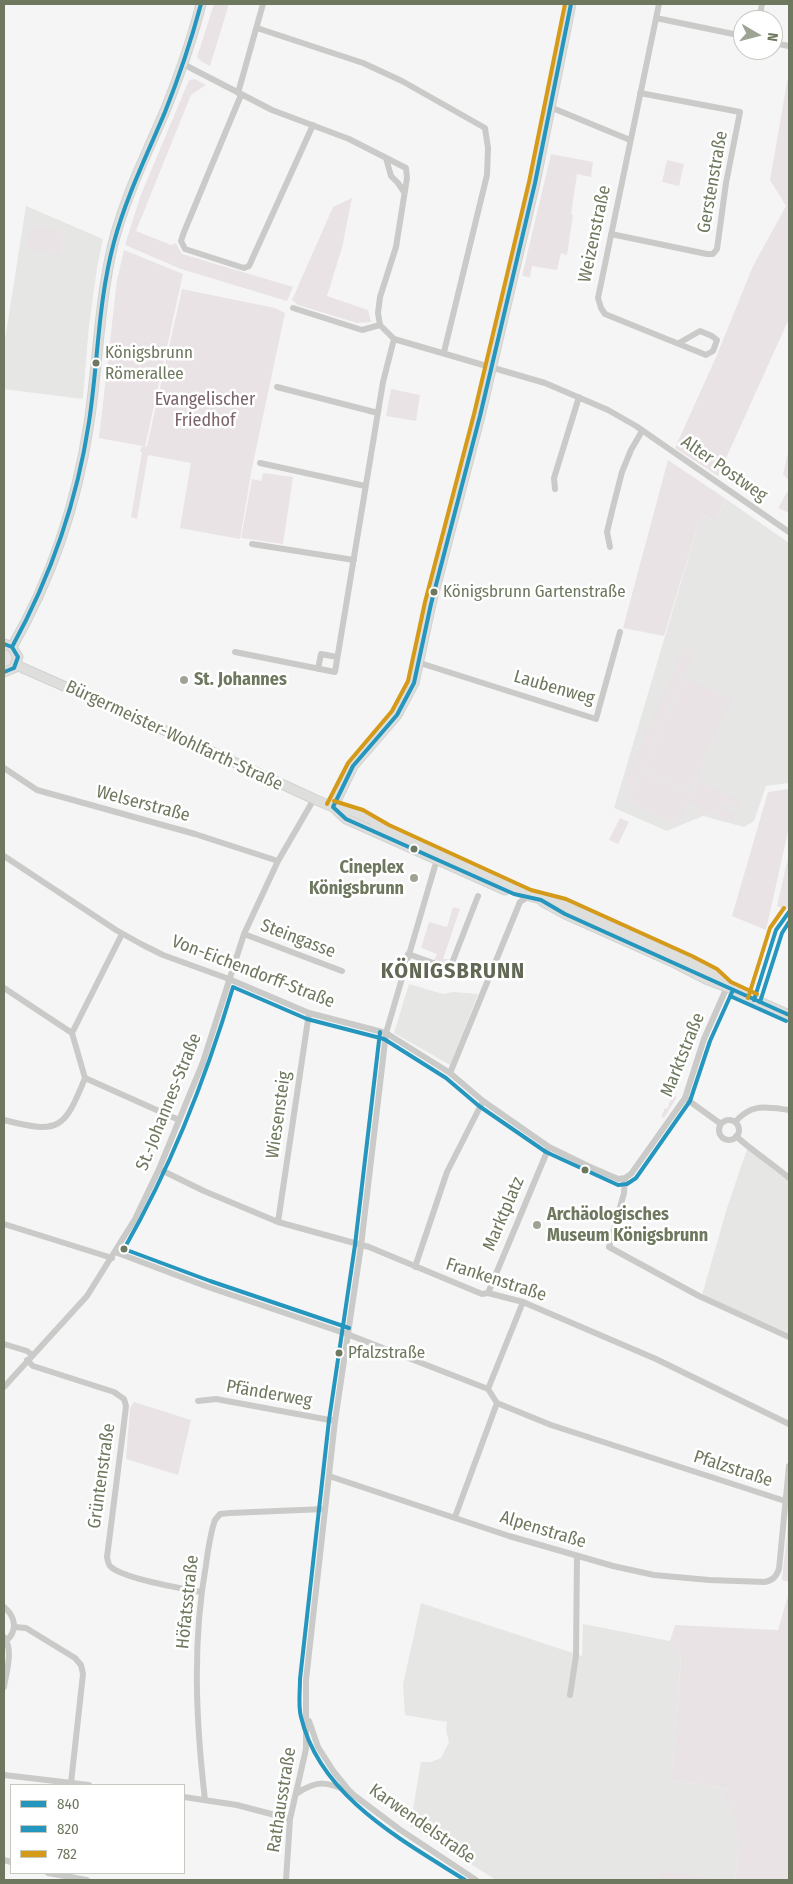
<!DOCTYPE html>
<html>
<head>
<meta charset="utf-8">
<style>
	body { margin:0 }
	#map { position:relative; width:793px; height:1884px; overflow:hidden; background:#f6f5f6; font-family:"Fira Sans Condensed",sans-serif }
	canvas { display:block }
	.frame { position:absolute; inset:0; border:5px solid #6e785e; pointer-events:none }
	.legend { position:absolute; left:10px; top:1784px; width:175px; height:90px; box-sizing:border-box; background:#fff; border:1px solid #c5c9bf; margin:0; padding:6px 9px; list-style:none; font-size:15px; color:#6e785e }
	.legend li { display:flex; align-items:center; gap:10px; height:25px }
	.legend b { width:25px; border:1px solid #c5c9bf }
	.north { position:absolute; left:733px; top:10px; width:50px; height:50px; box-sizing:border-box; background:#fff; border:1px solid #c5c9bf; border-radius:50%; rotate:98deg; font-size:14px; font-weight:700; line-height:20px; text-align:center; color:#6e785e }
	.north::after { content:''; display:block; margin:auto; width:18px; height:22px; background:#9ea493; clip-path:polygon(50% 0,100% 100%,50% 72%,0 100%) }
</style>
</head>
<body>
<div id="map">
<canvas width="793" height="1884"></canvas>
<div class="frame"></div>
<ul class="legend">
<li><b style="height:6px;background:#2596be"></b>840</li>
<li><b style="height:6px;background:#2596be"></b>820</li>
<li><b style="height:6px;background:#d59a18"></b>782</li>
</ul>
<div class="north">N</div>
</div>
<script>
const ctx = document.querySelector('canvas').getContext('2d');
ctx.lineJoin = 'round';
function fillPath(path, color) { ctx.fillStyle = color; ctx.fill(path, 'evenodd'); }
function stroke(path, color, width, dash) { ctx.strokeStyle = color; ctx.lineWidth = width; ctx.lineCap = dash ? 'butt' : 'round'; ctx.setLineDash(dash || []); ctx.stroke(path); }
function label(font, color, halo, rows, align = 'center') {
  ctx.font = font + ' "Fira Sans Condensed",sans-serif'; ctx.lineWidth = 5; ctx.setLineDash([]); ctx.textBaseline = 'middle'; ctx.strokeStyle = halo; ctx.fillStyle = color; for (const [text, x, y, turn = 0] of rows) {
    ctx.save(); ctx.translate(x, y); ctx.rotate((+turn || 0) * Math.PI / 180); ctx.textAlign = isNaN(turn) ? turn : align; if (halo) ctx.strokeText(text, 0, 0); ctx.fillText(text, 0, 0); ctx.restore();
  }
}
const built = new Path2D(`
	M26,206L103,239L97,268L89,325L83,397L82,399L4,389V346Z
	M726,499L789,543V783L766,786L754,821L744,827L703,816L667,831L614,808L701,515L716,521Z
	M409,984L443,994L454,992L478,994L450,1065L394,1033Z
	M747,1149L769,1164L789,1182V1333L702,1295L727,1208Z
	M421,1603L582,1656L583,1624L670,1641L681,1656L675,1746L670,1780L726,1788L724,1797L735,1816L739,1846L735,1880H496L410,1826L421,1762H431L441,1758L449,1742L446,1730L447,1722L405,1715L403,1684Z`);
const green = new Path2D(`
	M214,4H229L210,66L202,62L197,57Z
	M789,71V319L718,476L675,448L717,355L753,266L786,206L770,180Z
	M195,79L206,85L191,95L136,231L171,245L176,243L182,254L293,287L287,301L181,269L125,245L140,197L189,80Z
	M551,154L593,162L591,177L577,174L571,214L573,215L567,255L561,253L557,270L532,266L530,277L522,276Z
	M667,160L684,164L679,186L662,182Z
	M352,198L342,248L327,296L368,310L371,322L357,323L298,305L292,300L333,207Z
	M30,226L64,231L60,255L27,250Z
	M124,250L183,274L145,447L147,446L182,289L275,308L285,313L252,468L240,539L180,528L191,463L148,455L137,519L131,517L142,452H140L142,446L99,438L117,280Z
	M391,389L420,395L416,421L386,416Z
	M789,449V481L783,474Z
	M668,460L726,499L716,521L701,515L664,636L623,628Z
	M263,473L293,477L283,544L241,538L252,479L261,481Z
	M789,489V513L778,508Z
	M684,647L695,652L629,797L623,794L629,783L624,781Z
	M4,649L10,651L13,656L12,662L8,666L4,667Z
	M686,677L732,698L689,792L643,770Z
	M642,772L691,794L677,825L628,803Z
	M698,780L742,801L739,809L725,803L724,808L736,814L732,822L708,811L705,815L699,813L700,808L688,803Z
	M789,789V827L766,930L732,916L768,792Z
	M620,818L629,822L618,844L609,840Z
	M789,853V908L786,910L777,906Z
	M453,907L460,909L443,959H451L442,962L434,960L437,954L421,948L429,922L447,927Z
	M668,1094L677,1097L664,1118L661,1117L665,1108L667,1109L671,1099L667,1097Z
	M134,1402L191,1420L178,1475L126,1459L130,1408Z
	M789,1515V1582L782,1580Z
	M789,1592V1880H735L739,1846L734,1816L724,1797L726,1788L670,1780L675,1746L681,1657L670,1641L675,1625L778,1630Z
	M661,1870L710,1878V1880H659Z`);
const street = new Path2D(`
	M659,4L598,298L601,308L605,314L706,355L713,351L717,340L712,336L700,331L679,343
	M656,18L743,36
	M759,20L762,4
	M257,28L363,63L402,81L485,128L488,148L487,175L444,352
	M773,43L789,46
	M183,64L272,110L349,139L406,168L407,178L396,247L380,297L378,313L380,325L394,339L545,383L608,410L636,426L789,532
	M238,93L263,4
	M241,95L184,232L181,241L185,249L244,268L249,266L313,125
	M550,107L630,140
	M386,158L391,176L398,183L404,192
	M611,234L707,254H713L717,249L726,183L740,112L640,93
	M293,308L362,330L380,325
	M277,387L378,413
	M260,463L365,486
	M555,489L554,478L579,397
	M252,544L354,560
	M610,547L607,532L613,507L622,472L631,450L642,431
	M235,652L335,672L383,382L394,339
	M420,663L596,719L620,632
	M318,669L321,654L337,657
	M4,768L37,790L195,834L278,861
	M4,856L116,930L141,944L163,955L229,979L309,1013L386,1033L450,1073L483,1101L549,1147L588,1166L618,1179L625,1178L631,1174L685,1098L704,1039L727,987
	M244,934L342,971
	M408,954L442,966L452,963L478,896
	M4,988L72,1033
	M72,1033L85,1078L179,1120
	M72,1033L122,934
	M450,1073L520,902L529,896
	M685,1098L721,1124
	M4,1120C59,1134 64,1130 85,1078
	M719 1130a10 10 0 1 1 20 0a10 10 0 1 1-20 0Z
	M735,1122C752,1103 765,1107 789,1110
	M736,1136C752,1151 772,1163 789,1178
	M159,1169L204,1191L278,1222L369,1247L482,1294L488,1293L523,1302L656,1359L789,1424
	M625,1178L624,1193L609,1247L699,1296L789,1337
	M278,1222L309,1013
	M4,1224L112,1258
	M115,1252L208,1287L347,1334L488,1389L497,1403L551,1425L785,1501
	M415,1267L447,1172L483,1101
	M488,1293L549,1147
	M4,1344L27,1351L32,1355
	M27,1360L33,1366L114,1392L124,1399L126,1406L123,1431L107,1557C108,1561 108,1565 111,1567C123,1578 184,1589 201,1592
	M4,1387L87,1296L135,1219L159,1169L203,1062L244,934L278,861L314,799
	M488,1389L523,1302
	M198,1401L216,1399L335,1421
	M329,1476L509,1536L613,1566L654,1575L709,1580L765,1582C773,1580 776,1577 779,1569L789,1466
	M455,1517L497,1403
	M4,1607C15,1616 18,1630 7,1640
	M14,1627L26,1628L75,1658L81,1665L83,1674L71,1783
	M4,1637C14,1650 6,1673 4,1687
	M570,1695L576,1656L577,1556
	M309,1721L318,1747L334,1772L351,1793L399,1829L476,1880
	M4,1775L89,1785
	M296,1794C318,1779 327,1782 351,1792
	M184,1797L237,1805L290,1819
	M205,1800C196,1722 192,1643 206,1565C208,1550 210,1534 215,1520L220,1514L230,1513L325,1509
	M4,1860L11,1862
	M48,1873L87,1880
	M286,1880L290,1819L306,1749V1680L335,1421L361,1246L386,1033L435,866`);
const secondary = new Path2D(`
	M4,644L12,647L18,657L14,668L4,672
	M12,647C52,578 77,502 89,423C98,364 99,303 113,244C125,197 146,155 165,111C179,76 192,40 201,4
	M16,665L182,738L314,799L333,807L352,811L371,819L386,830L529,896L563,905L689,962L714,974L727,987
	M333,807L353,766L397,715L414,683L431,604L480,416L535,183L571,4
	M333,807L346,819L505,890
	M543,902L565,914L675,963L706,979L727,987L789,1015`);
const bus1 = new Path2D(`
	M4,644L12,647L18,657L14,668L4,672
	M12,647C51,576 77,502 89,422C98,363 98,301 114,242C126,197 147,155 165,112C179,77 191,41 201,4
	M333,807L353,766L397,715L414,683L431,604L480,416L535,183L571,4
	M333,807L346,819L514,894L541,900L565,914L789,1015
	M754,1000L776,930L789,912`);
const bus2 = new Path2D(`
	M730,996L786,1021
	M760,1002L782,933L789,922
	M380,1032L355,1245L329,1420L300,1679C300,1692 298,1706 301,1717C320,1797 402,1840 465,1880
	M349,1328L210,1281L124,1249C171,1167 206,1078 233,987L307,1019L384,1039L446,1078L479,1106L546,1152L618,1185L627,1184L636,1178L690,1101L710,1041L733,990`);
const bus3 = new Path2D(`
	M334,801L363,810L389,825L531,890L566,899L692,956L717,969L731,982L757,994
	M327,804L348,763L392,711L408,681L425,602L474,414L529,182L565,4
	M748,998L770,928L784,908`);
const markers = [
	[96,363,4.5,"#6e785e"],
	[434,592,4.5,"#6e785e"],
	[184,680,5,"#9ea493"],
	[414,849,4.5,"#6e785e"],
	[414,878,5,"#9ea493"],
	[585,1170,4.5,"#6e785e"],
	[537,1225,5,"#9ea493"],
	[124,1249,4.5,"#6e785e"],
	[339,1353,4.5,"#6e785e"]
];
const busNames = [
	["Königsbrunn",105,353],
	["Römerallee",105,374],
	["Königsbrunn Gartenstraße",443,592],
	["Pfalzstraße",348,1353]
];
const streetNames = [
	["Gerstenstraße",713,182,-80],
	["Weizenstraße",595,234,-78],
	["Alter Postweg",724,469,35],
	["Laubenweg",554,688,16],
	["Bürgermeister-Wohlfarth-Straße",174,736,25],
	["Welserstraße",143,804,15],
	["Steingasse",298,939,21],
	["Von-Eichendorff-Straße",253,972,21],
	["Marktstraße",683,1055,-68],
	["St.-Johannes-Straße",169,1102,-68],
	["Wiesensteig",279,1115,-82],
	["Marktplatz",504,1214,-67],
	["Frankenstraße",496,1280,18],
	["Pfänderweg",269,1394,10],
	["Pfalzstraße",733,1469,18],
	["Grüntenstraße",102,1476,-82],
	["Alpenstraße",543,1530,17],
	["Höfatsstraße",188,1602,-84],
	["Rathausstraße",282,1800,-81],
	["Karwendelstraße",422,1824,35]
];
const parkNames = [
	["Evangelischer",205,400],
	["Friedhof",205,421]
];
const poiNames = [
	["St. Johannes",194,680],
	["Cineplex",404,868,"right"],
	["Königsbrunn",404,889,"right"],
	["Archäologisches",547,1215],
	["Museum Königsbrunn",547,1236]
];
const districtNames = [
	["KÖNIGSBRUNN",453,972]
];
fillPath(built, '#e6e6e5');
fillPath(green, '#e9e3e6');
stroke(secondary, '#d2d2d1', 11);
stroke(street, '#cacac8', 6);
stroke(secondary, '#dedfdd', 9);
stroke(bus1, '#2596be', 4);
stroke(bus2, '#2596be', 4);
stroke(bus3, '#d59a18', 4);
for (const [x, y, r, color] of markers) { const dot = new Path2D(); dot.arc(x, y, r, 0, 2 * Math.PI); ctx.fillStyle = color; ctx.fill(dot); stroke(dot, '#fff', 2); }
label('17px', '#6e785e', '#fff', busNames, 'left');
label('18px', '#6e785e', '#fff', streetNames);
label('18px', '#7b656a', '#fff', parkNames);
label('bold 18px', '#6e785e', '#fff', poiNames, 'left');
ctx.letterSpacing = '1px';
label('bold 22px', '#616954', '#fff', districtNames);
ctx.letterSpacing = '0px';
</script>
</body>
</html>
